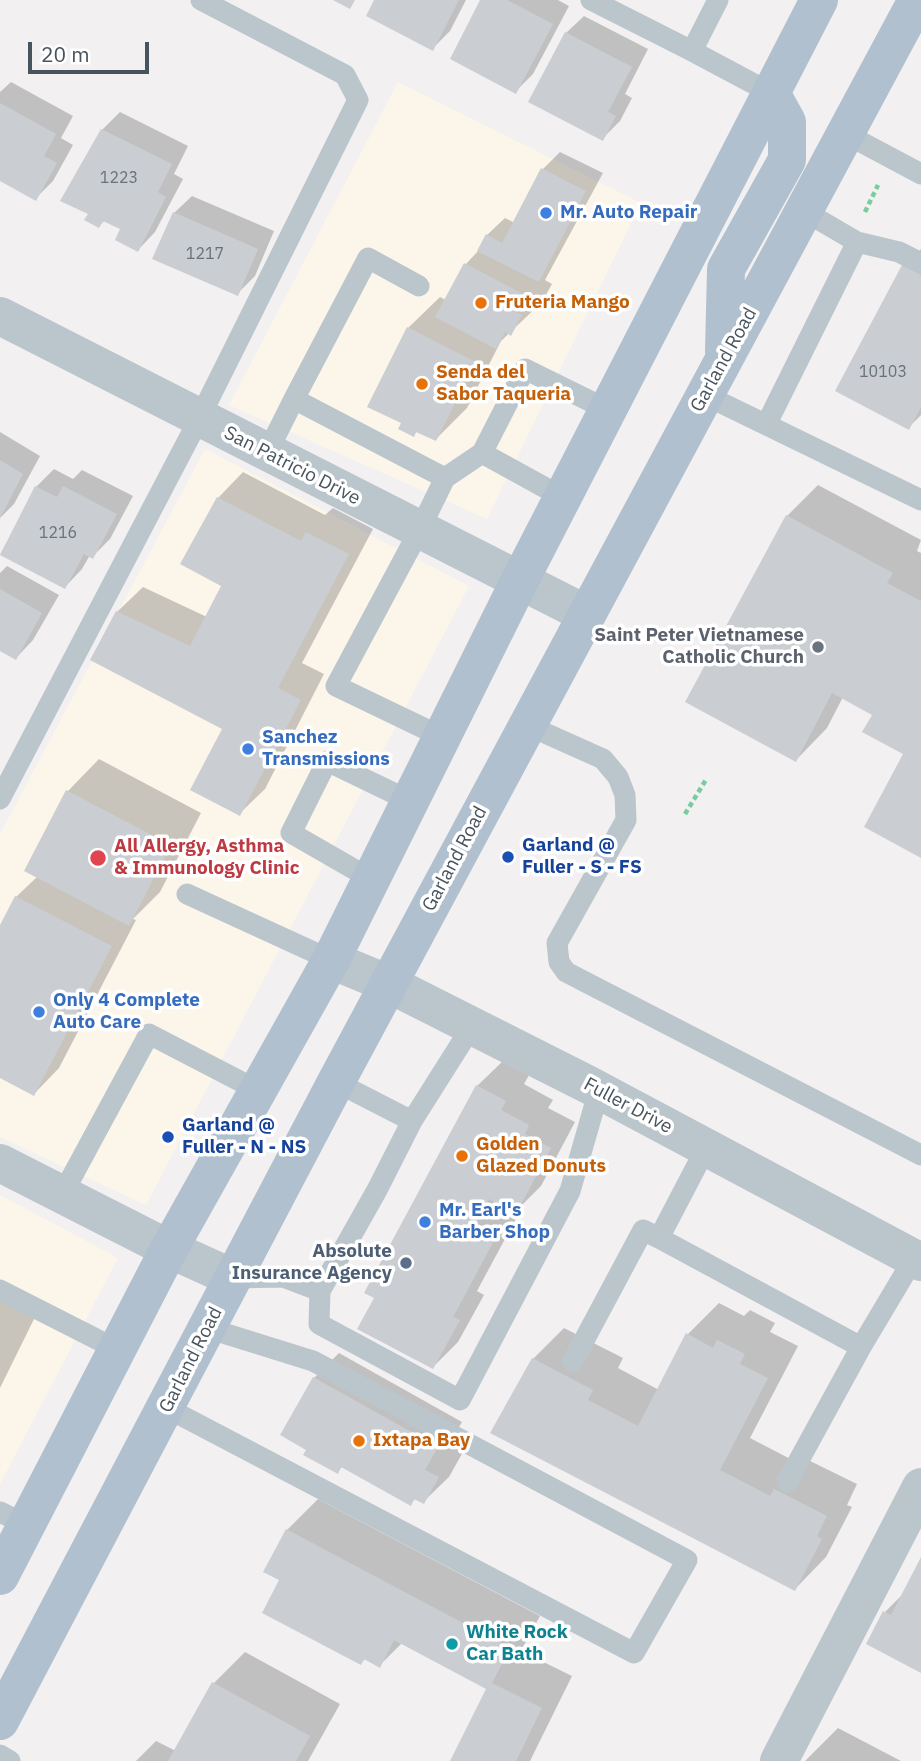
<!DOCTYPE html>
<html>
<head>
<meta charset="utf-8">
<style>
	body { margin:0 }
	#map { position:relative; width:921px; height:1761px; overflow:hidden; background:#f2f0f0; font-family:"IBM Plex Sans",sans-serif }
	canvas { display:block }
	.scale { position:absolute; left:28px; top:42px; width:121px; height:32px; box-sizing:border-box; border:4px solid #48545d; border-top:0; padding-left:9px; font-size:21px; line-height:24px; white-space:nowrap; color:#48545d; -webkit-text-stroke:5px #fff; paint-order:stroke }
</style>
</head>
<body>
<div id="map">
<canvas width="921" height="1761"></canvas>
<div class="scale">20 m</div>
</div>
<script>
const ctx = document.querySelector('canvas').getContext('2d');
ctx.lineJoin = 'round';
function fillPath(path, color) { ctx.fillStyle = color; ctx.fill(path, 'evenodd'); }
function stroke(path, color, width, dash) { ctx.strokeStyle = color; ctx.lineWidth = width; ctx.lineCap = dash ? 'butt' : 'round'; ctx.setLineDash(dash || []); ctx.stroke(path); }
function label(font, color, halo, rows, align = 'center') {
  ctx.font = font + ' "IBM Plex Sans",sans-serif'; ctx.lineWidth = 7; ctx.setLineDash([]); ctx.textBaseline = 'middle'; ctx.strokeStyle = halo; ctx.fillStyle = color; for (const [text, x, y, turn = 0] of rows) {
    ctx.save(); ctx.translate(x, y); ctx.rotate((+turn || 0) * Math.PI / 180); ctx.textAlign = isNaN(turn) ? turn : align; if (halo) ctx.strokeText(text, 0, 0); ctx.fillText(text, 0, 0); ctx.restore();
  }
}
const commercial = new Path2D(`
	M398,82L641,203L487,519L229,405Z
	M205,449L469,586L146,1205L0,1137V834Z
	M0,1195L118,1258L0,1484Z`);
const shadow = new Path2D(`
	M376,0H466L450,31L433,48Z
	M482,0H558L569,6L533,74L515,92Z
	M584,16L648,49L625,94L632,98L620,121L602,139L566,33Z
	M11,82L73,116L61,138L73,145L53,181L35,199L0,179V92Z
	M120,112L188,146L174,174L183,179L155,232L138,250L122,229L105,220L99,226L90,214L102,130Z
	M560,152L603,173L545,280L552,284L542,302L501,341L467,408L436,439L418,430L414,435L403,423L408,328L440,297L446,300L466,264L479,250L487,235L505,218L515,223L543,169Z
	M192,196L274,231L255,276L237,294L174,213Z
	M921,249V415L908,428L904,266Z
	M0,432L40,456L14,504L0,518Z
	M54,469L73,479L82,470L133,496L110,539L92,557L90,555L82,569L65,587L1,553L36,487Z
	M243,472L325,515L333,508L373,529L302,663L324,674L265,789L239,814L224,728L117,612L143,587L207,617L223,585L218,498Z
	M818,485L921,540L917,551L921,553V856L906,753L874,714L843,697L827,728L796,760L787,516Z
	M7,566L59,595L33,640L16,658L0,649V573Z
	M99,759L201,813L160,892L133,919L136,920L59,1068L34,1094L0,1076V929L16,897L38,876L26,870L68,791Z
	M503,1061L529,1075L524,1084L553,1100L548,1108L575,1122L541,1186L517,1210L520,1211L477,1291L484,1295L458,1342L433,1367L477,1086Z
	M0,1297L36,1315L0,1388Z
	M719,1303L744,1316L750,1310L775,1323L770,1332L798,1346L750,1438L800,1464L806,1459L857,1484L847,1505L852,1507L826,1557L795,1589L533,1359L564,1328L623,1358L618,1368L659,1390L688,1334Z
	M339,1353L462,1422L449,1444L463,1452L449,1477L423,1502L416,1498L410,1504L343,1466L337,1472L314,1378Z
	M318,1499L540,1616L521,1651L572,1676L530,1761H452L488,1688L403,1642L379,1666L366,1658L361,1663L281,1579L287,1530Z
	M921,1561V1671L885,1612L905,1592Z
	M245,1652L340,1704L308,1761H136L156,1741L176,1751L214,1683Z
	M838,1728L901,1761H805Z`);
const building = new Path2D(`
	M333,0H355L350,9Z
	M374,0H459L433,51L366,16Z
	M480,0H507L553,24L516,94L450,59Z
	M565,32L632,67L608,112L616,116L603,141L528,102Z
	M0,103L56,134L44,156L57,163L36,201L0,181Z
	M101,129L172,164L158,192L166,197L138,252L115,240L120,229L103,221L99,228L84,220L88,214L60,201Z
	M541,168L586,191L539,282L477,251L486,234L502,243Z
	M173,212L258,249L238,296L152,259Z
	M464,263L525,295L515,312L522,315L511,336L505,332L496,349L435,317Z
	M902,265L921,275V407L909,430L835,391Z
	M407,327L476,362L436,441L416,432L414,437L398,429L401,423L367,407Z
	M0,460L23,474L0,518Z
	M35,486L57,497L63,486L117,514L93,559L84,554L65,589L0,555Z
	M217,497L301,541L306,532L349,554L278,688L301,700L240,816L190,790L222,729L90,660L116,611L190,646L221,586L180,564Z
	M786,515L893,573L887,583L921,601V858L864,827L903,754L862,732L872,715L832,693L796,762L685,702Z
	M0,589L42,613L16,660L0,651Z
	M66,790L171,845L129,926L24,871Z
	M15,896L112,946L34,1096L0,1078V925Z
	M476,1085L506,1101L501,1110L529,1125L525,1134L551,1148L516,1214L489,1199L475,1225L496,1237L453,1317L460,1320L433,1369L357,1329L374,1298L364,1293Z
	M686,1333L713,1348L717,1340L745,1354L740,1364L768,1378L720,1470L770,1496L774,1489L827,1516L817,1536L822,1539L795,1591L490,1433L532,1358L593,1390L588,1400L638,1426Z
	M313,1377L438,1447L425,1470L439,1477L424,1504L414,1499L411,1506L341,1467L338,1474L303,1455L306,1450L280,1435Z
	M286,1529L510,1648L492,1683L542,1708L516,1761H450L486,1689L394,1640L380,1668L364,1659L361,1665L262,1613L279,1580L263,1572Z
	M921,1557V1673L866,1644L883,1611L891,1615Z
	M212,1682L310,1736L296,1761H168Z`);
const path = new Path2D(`
	M865,212L878,185
	M685,814L707,778`);
const lane = new Path2D(`
	M591,0L692,51
	M718,0L692,51L771,93
	M846,134L921,174
	M804,211L857,242L899,252L921,263
	M705,395L921,500
	M294,399L368,258L419,286
	M767,423L857,242
	M267,453L294,399L445,478
	M482,453L562,497
	M527,725L603,759L618,777L625,795L626,820L557,943L559,962L566,972L921,1155
	M442,737L336,686L419,531L445,478L482,453L525,369L608,410
	M0,799L199,419L358,100L345,75L201,0
	M371,879L291,833L327,761L410,801
	M187,894L331,960
	M336,1082L412,1121L472,1026
	M62,1195L149,1034L257,1090
	M659,1238L861,1347
	M233,1278L283,1277L320,1291L319,1324L460,1400L570,1191L599,1090
	M0,1290L116,1349
	M320,1291L377,1190L412,1121
	M573,1361L643,1230L659,1238L706,1148
	M167,1408L634,1653L687,1560L313,1361L207,1328
	M787,1482L861,1347L914,1258
	M0,1512L26,1525
	M0,1755L10,1761`);
const street = new Path2D(`
	M0,316L586,614
	M331,960L389,984L589,1085L921,1262
	M0,1163L169,1249L233,1278
	M779,1761L921,1487`);
const primary = new Path2D(`
	M724,351L726,269L787,160V122L771,93
	M0,1576L169,1249L331,960L519,582L819,0
	M0,1721L336,1082L917,0`);
const markers = [
	[546,213,7,"#3f7fe0"],
	[481,303,7,"#e8710a"],
	[422,384,7,"#e8710a"],
	[818,647,7,"#6b7280"],
	[248,749,7,"#3f7fe0"],
	[508,857,7,"#1a4fb4"],
	[98,858,9,"#e0444e"],
	[39,1012,7,"#3f7fe0"],
	[168,1137,7,"#1a4fb4"],
	[462,1156,7,"#e8710a"],
	[425,1222,7,"#3f7fe0"],
	[406,1263,7,"#5c6f8a"],
	[359,1441,7,"#e8710a"],
	[452,1644,7,"#0f9aa8"]
];
const numberNames = [
	["1223",119,178],
	["1217",205,254],
	["10103",883,372],
	["1216",58,533]
];
const shopNames = [
	["Mr. Auto Repair",560,213],
	["Sanchez",262,738],
	["Transmissions",262,760],
	["Only 4 Complete",53,1001],
	["Auto Care",53,1023],
	["Mr. Earl's",439,1211],
	["Barber Shop",439,1233]
];
const foodNames = [
	["Fruteria Mango",495,303],
	["Senda del",436,373],
	["Sabor Taqueria",436,395],
	["Golden",476,1145],
	["Glazed Donuts",476,1167],
	["Ixtapa Bay",373,1441]
];
const streetNames = [
	["Garland Road",724,360,-61],
	["San Patricio Drive",292,466,27],
	["Garland Road",455,859,-62],
	["Fuller Drive",628,1106,28],
	["Garland Road",191,1360,-63]
];
const worshipNames = [
	["Saint Peter Vietnamese",804,636],
	["Catholic Church",804,658]
];
const transitNames = [
	["Garland @",522,846],
	["Fuller - S - FS",522,868],
	["Garland @",182,1126],
	["Fuller - N - NS",182,1148]
];
const healthNames = [
	["All Allergy, Asthma",114,847],
	["& Immunology Clinic",114,869]
];
const serviceNames = [
	["Absolute",392,1252],
	["Insurance Agency",392,1274]
];
const cultureNames = [
	["White Rock",466,1633],
	["Car Bath",466,1655]
];
fillPath(commercial, '#fcf6ea');
fillPath(shadow, '#0003');
fillPath(building, '#cacdd2');
stroke(path, '#77cd9f', 4.5, [5, 3.5]);
stroke(lane, '#bbc5cc', 21);
stroke(street, '#bbc5cc', 38);
stroke(primary, '#b0c0ce', 38);
for (const [x, y, r, color] of markers) { const dot = new Path2D(); dot.arc(x, y, r, 0, 2 * Math.PI); ctx.fillStyle = color; ctx.fill(dot); stroke(dot, '#fff', 2.5); }
label('16px', '#68727a', null, numberNames);
label('bold 19px', '#366cbe', '#fff', shopNames, 'left');
label('bold 19px', '#c56008', '#fff', foodNames, 'left');
label('19px', '#48545d', '#fff', streetNames);
label('bold 19px', '#5b616d', '#fff', worshipNames, 'right');
label('bold 19px', '#164399', '#fff', transitNames, 'left');
label('bold 19px', '#be3a42', '#fff', healthNames, 'left');
label('bold 19px', '#4e5e75', '#fff', serviceNames, 'right');
label('bold 19px', '#0d838f', '#fff', cultureNames, 'left');
</script>
</body>
</html>
